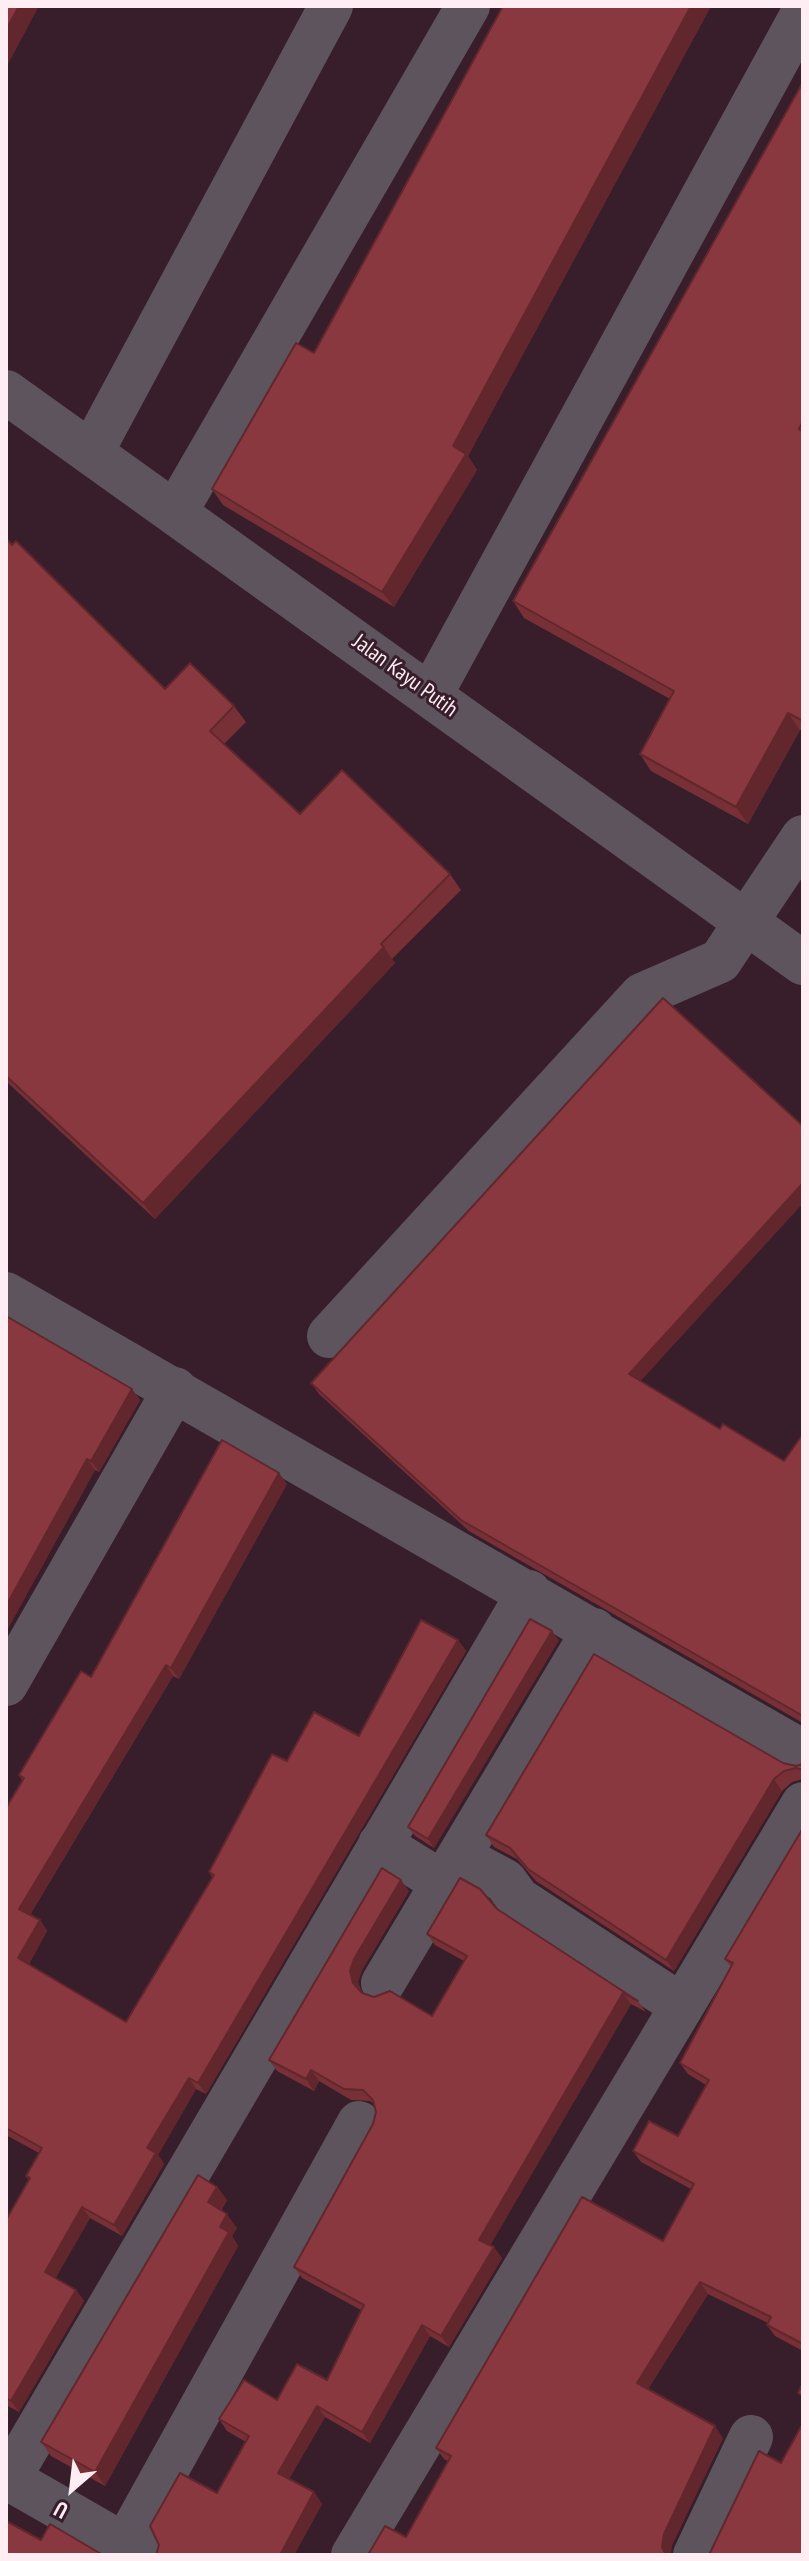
<!DOCTYPE html>
<html>
<head>
<meta charset="utf-8">
<style>
	body { margin:0 }
	#map { position:relative; width:809px; height:2561px; overflow:hidden; background:#371e2a; font-family:"PT Sans Narrow",sans-serif }
	canvas { display:block }
	.frame { position:absolute; inset:0; border:8px solid #ffedf4; pointer-events:none }
	.north { position:absolute; left:32px; top:2449px; width:80px; height:80px; -webkit-text-stroke:6px #371e2a; paint-order:stroke; rotate:208deg; font-size:22px; font-weight:700; line-height:32px; text-align:center; color:#ffedf4 }
	.north::after { content:''; display:block; margin:auto; width:28px; height:36px; background:#ffedf4; clip-path:polygon(50% 0,100% 100%,50% 72%,0 100%) }
</style>
</head>
<body>
<div id="map">
<canvas width="809" height="2561"></canvas>
<div class="frame"></div>
<div class="north">U</div>
</div>
<script>
const ctx = document.querySelector('canvas').getContext('2d');
ctx.lineJoin = 'round';
function stroke(path, color, width, dash) { ctx.strokeStyle = color; ctx.lineWidth = width; ctx.lineCap = dash ? 'butt' : 'round'; ctx.setLineDash(dash || []); ctx.stroke(path); }
function fillPath(path, color) { ctx.fillStyle = color; ctx.fill(path, 'evenodd'); }
function label(font, color, halo, rows, align = 'center') {
  ctx.font = font + ' "PT Sans Narrow",sans-serif'; ctx.lineWidth = 6; ctx.setLineDash([]); ctx.textBaseline = 'middle'; ctx.strokeStyle = halo; ctx.fillStyle = color; for (const [text, x, y, turn = 0] of rows) {
    ctx.save(); ctx.translate(x, y); ctx.rotate((+turn || 0) * Math.PI / 180); ctx.textAlign = isNaN(turn) ? turn : align; if (halo) ctx.strokeText(text, 0, 0); ctx.fillText(text, 0, 0); ctx.restore();
  }
}
const minor = new Path2D(`
	M6,392L803,963
	M91,453L331,6
	M175,513L468,6
	M431,694L803,13
	M6,1294L803,1752
	M329,1336L642,995L720,961L803,837
	M6,1684L175,1389
	M380,1844L443,1883
	M460,1857L505,1881L518,1899L682,2006
	M383,1983L594,1630
	M6,2477L142,2555
	M9,2478L529,1592
	M125,2545L359,2123
	M353,2555L803,1804
	M695,2555L751,2437`);
const wall = new Path2D(`
	M503,6H711L468,456L477,470L394,607L223,505L212,489L314,353Z
	M803,82V731L800,730L748,824L651,771L640,754L670,699L524,618L513,601Z
	M6,538L165,689L234,706L246,722L224,744L300,814L450,874L461,890L392,959L395,963L155,1219L8,1083L6,1085Z
	M803,1126V1203L640,1381L720,1429L784,1461L803,1434V1723L469,1531L319,1394L311,1383Z
	M6,1316L132,1389L140,1400L99,1472L95,1470L6,1632Z
	M287,1484L179,1679L173,1676L30,1915L40,1920L47,1931L29,1964L126,2022L212,1877L209,1872L287,1761L359,1736L458,1640L466,1651L206,2094L196,2089L158,2155L164,2164L122,2236L90,2218L55,2278L76,2290L84,2301L19,2412L6,2405V2220L29,2180L26,2176L39,2153L6,2135V1808L22,1780L19,1775L91,1677Z
	M559,1640L434,1848L415,1836L408,1827Z
	M783,1763L796,1766L803,1764V1779L792,1782L782,1791L674,1971L536,1881L517,1859L494,1847L486,1835Z
	M803,1828V2351L775,2336L767,2325L768,2323L708,2294L648,2389L723,2438L672,2545L406,2537L448,2461L444,2459L436,2448L663,2241L691,2189L641,2162L633,2151L678,2136L706,2085L688,2074L680,2063L731,1967L725,1959Z
	M409,1891L362,1970L358,1982L362,1993L432,2016L464,1961L435,1945L427,1934L497,1909L638,2001L646,2012L631,2004L490,2245L502,2258L449,2347L430,2336L370,2443L325,2417L289,2479L314,2492L322,2504L294,2555H156L217,2493L246,2442L227,2431L219,2419L277,2400L327,2380L361,2310L302,2278L294,2267L373,2124L376,2112L374,2104L370,2101L351,2100L319,2081L314,2091L277,2071L269,2060Z
	M217,2187L227,2200L221,2211L237,2228L232,2236L238,2246L105,2486L51,2456L41,2442Z`);
const shadedWall = new Path2D(`
	M19,6H39L6,68V30Z
	M691,6H711L468,456L477,470L394,607L382,592L453,446Z
	M788,713L800,730L748,824L736,807Z
	M384,947L395,963L155,1219L143,1203Z
	M803,1183V1203L637,1385L629,1374Z
	M132,1389L140,1400L99,1472L91,1461Z
	M87,1459L95,1470L6,1632V1606Z
	M279,1473L287,1484L179,1679L171,1668Z
	M552,1631L559,1640L434,1848L428,1839Z
	M458,1640L466,1651L206,2094L198,2083Z
	M166,1665L173,1676L27,1920L19,1909Z
	M774,1779L782,1791L674,1971L666,1960Z
	M401,1880L409,1891L362,1970L358,1982L361,1994L353,1983L350,1971L354,1959Z
	M40,1920L47,1931L26,1969L18,1958Z
	M623,1993L631,2004L487,2251L479,2240Z
	M311,2070L319,2081L314,2091L306,2079Z
	M189,2078L196,2089L158,2155L164,2164L122,2236L114,2225L147,2148Z
	M217,2187L227,2200L217,2216L208,2202Z
	M82,2207L90,2218L53,2283L45,2272Z
	M227,2214L237,2228L232,2236L238,2246L105,2486L95,2472Z
	M494,2247L502,2258L449,2347L441,2336Z
	M700,2282L708,2294L645,2394L637,2383Z
	M76,2290L84,2301L19,2412L11,2401Z
	M422,2325L430,2336L370,2443L362,2432Z
	M317,2406L325,2417L286,2484L278,2473Z
	M715,2426L723,2438L672,2545L671,2555H666L662,2547L664,2534Z
	M314,2492L322,2504L294,2555H280Z`);
const building = new Path2D(`
	M6,6H19L6,30Z
	M503,6H691L453,446L466,454L382,592L212,489L296,343L314,353Z
	M803,82V421L799,429L803,432V721L788,713L736,807L640,754L674,691L513,601Z
	M6,538L12,545L16,541L165,689L190,663L234,706L210,731L300,814L342,770L450,874L381,944L384,947L143,1203L6,1076Z
	M663,998L803,1126V1183L629,1374L720,1429L723,1424L784,1461L803,1434V1716L461,1520L311,1383Z
	M6,1316L132,1389L91,1461L87,1459L6,1606Z
	M222,1440L279,1473L171,1668L166,1665L19,1909L40,1920L18,1958L126,2022L214,1875L209,1872L272,1754L287,1761L314,1712L359,1736L421,1620L458,1640L198,2083L189,2078L147,2148L156,2153L114,2225L82,2207L45,2272L76,2290L11,2401L6,2398V2375L7,2373L6,2372V2220L30,2178L26,2176L42,2148L6,2128V1808L24,1778L19,1775L81,1671L91,1677Z
	M530,1619L552,1631L428,1839L408,1827Z
	M594,1654L783,1763L796,1766L803,1764V1770L796,1768L784,1771L774,1779L666,1960L528,1869L510,1848L486,1835Z
	M803,1828V2344L767,2325L771,2317L700,2282L637,2383L715,2426L664,2534L662,2547L666,2555H368L385,2526L406,2537L451,2456L436,2448L582,2197L663,2241L694,2184L633,2151L649,2121L678,2136L709,2080L680,2063L733,1963L725,1959Z
	M382,1868L401,1880L354,1959L350,1971L353,1983L362,1993L374,1997L390,1991L432,2016L467,1956L427,1934L460,1878L480,1889L497,1909L638,2001L623,1993L479,2240L494,2247L441,2336L422,2325L362,2432L317,2406L278,2473L314,2492L280,2555H156L159,2545L150,2526L180,2473L217,2493L249,2436L219,2419L244,2380L277,2400L297,2364L327,2380L364,2305L294,2267L373,2124L376,2112L373,2100L363,2090L344,2089L311,2070L306,2079L269,2060Z
	M198,2175L217,2187L208,2202L227,2214L220,2227L229,2232L95,2472L41,2442Z
	M803,2383V2396L798,2393Z
	M803,2423V2555H709L759,2451L781,2463Z
	M6,2521L41,2540L50,2524L103,2555H6Z`);
const streetNames = [
	["Jalan Kayu Putih",405,676,36]
];
stroke(minor, '#5d545e', 44);
fillPath(wall, '#773036');
fillPath(shadedWall, '#61272c');
fillPath(building, '#8a383f');
stroke(building, '#61272c', 2);
label('22px', '#ffedf4', '#371e2a', streetNames);
</script>
</body>
</html>
